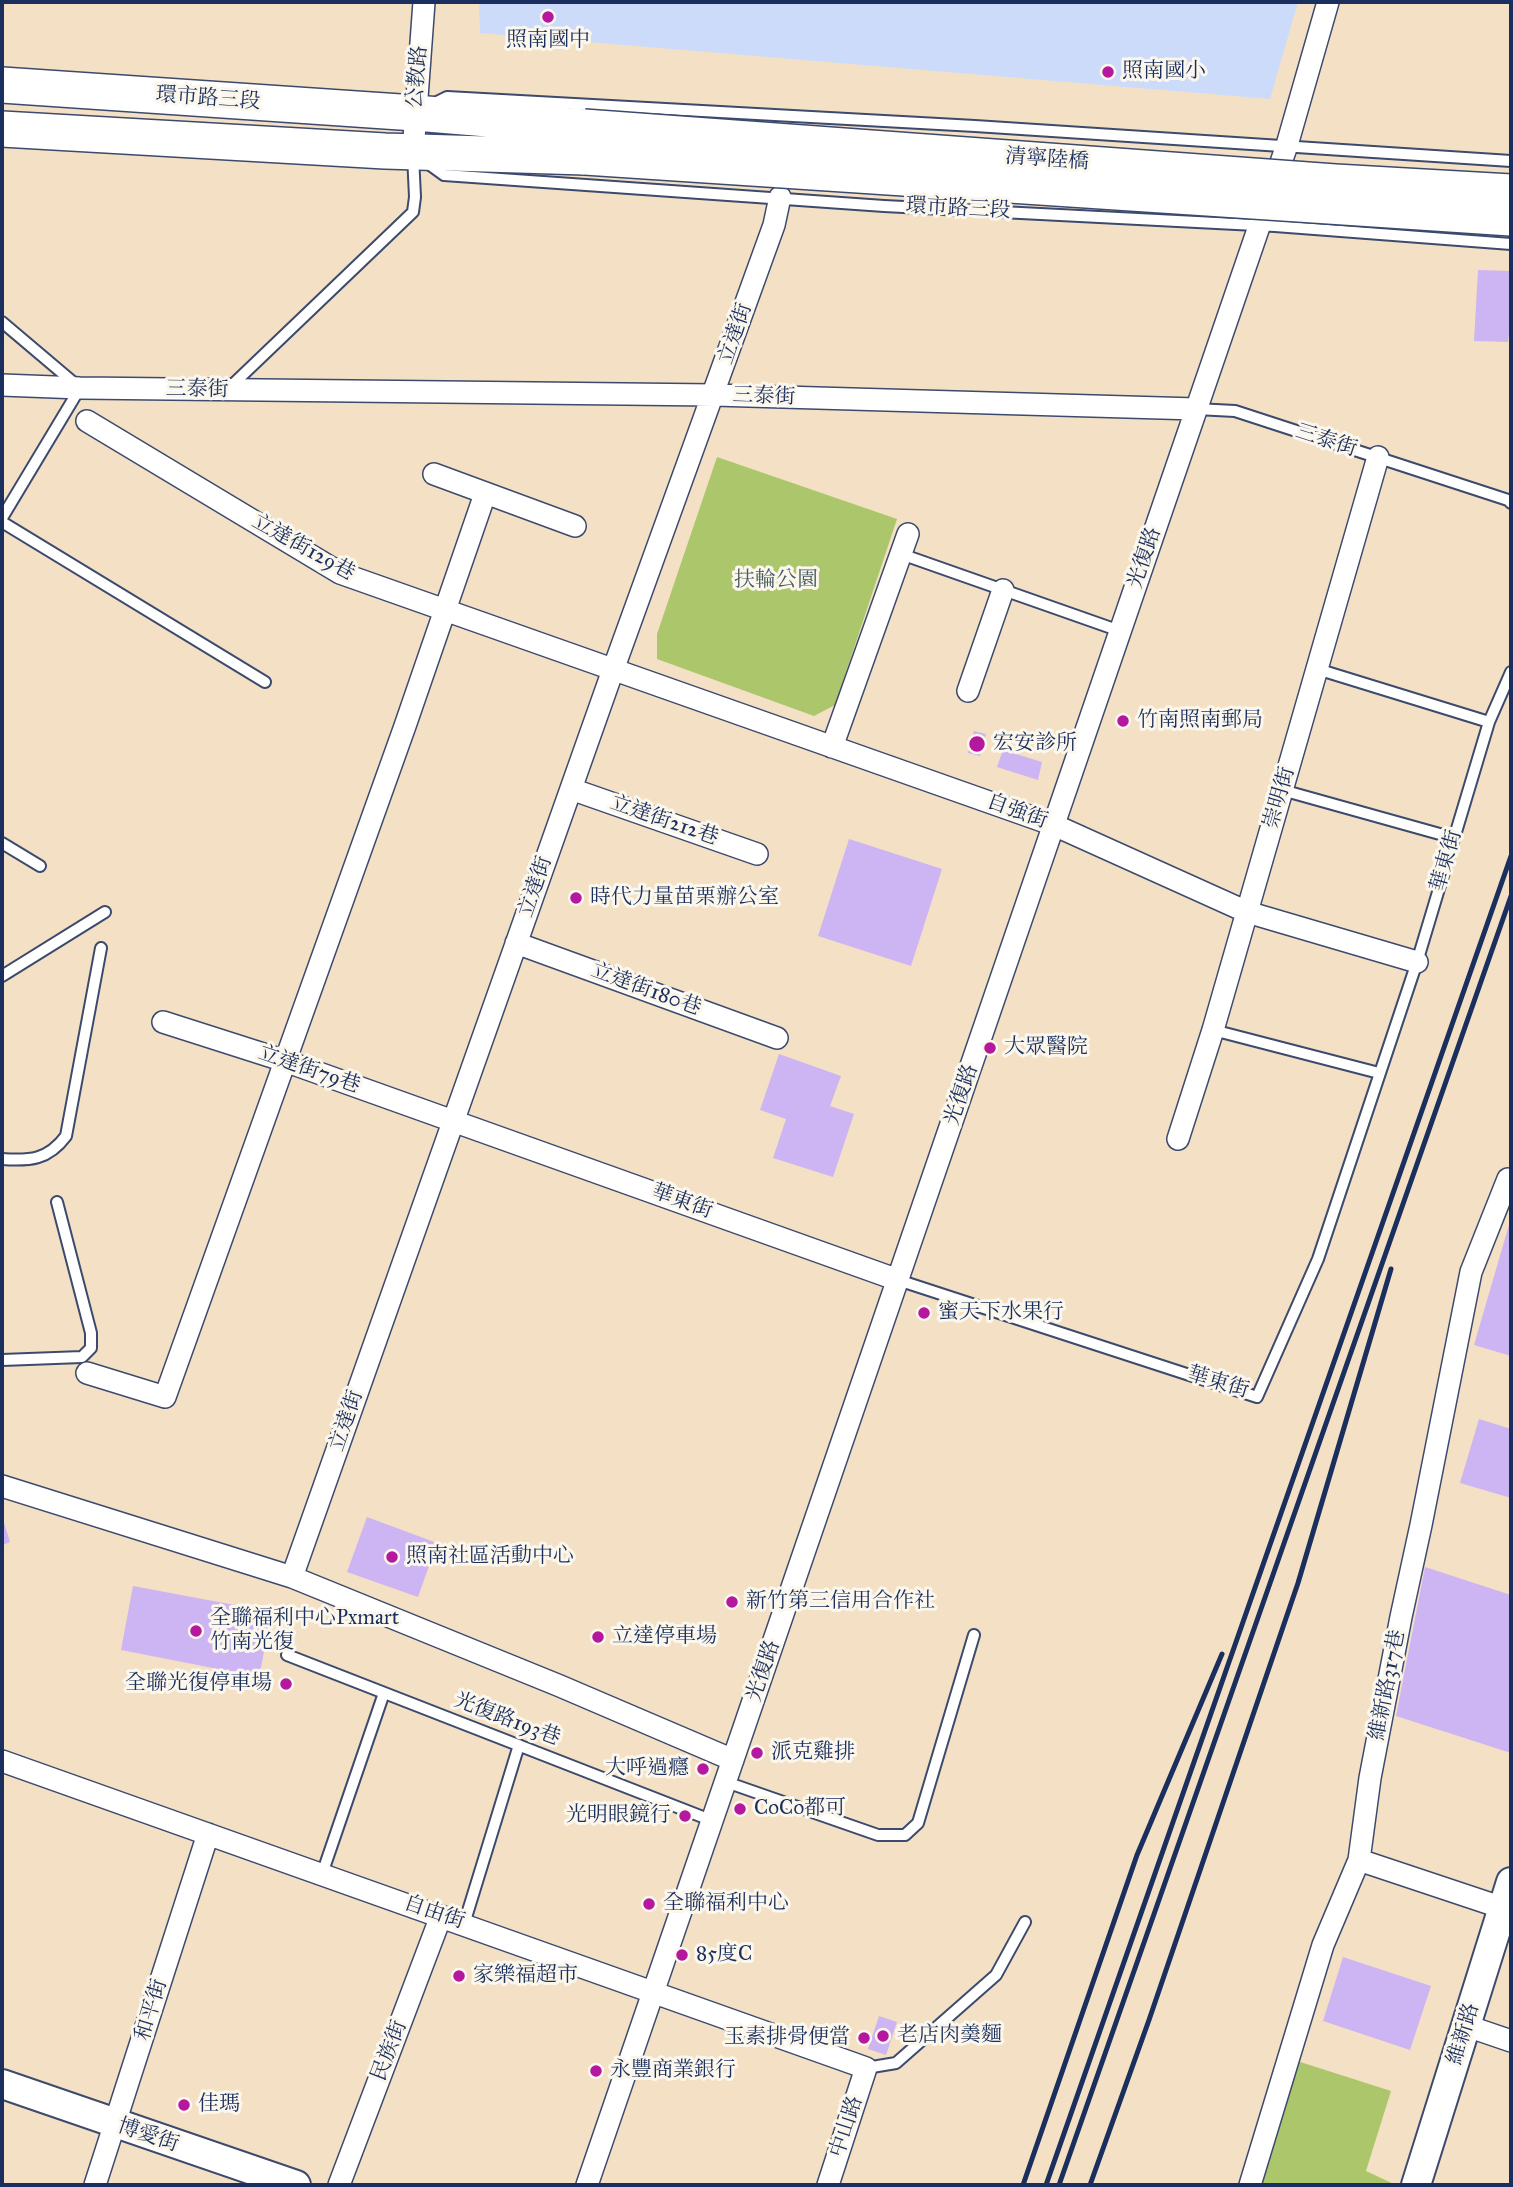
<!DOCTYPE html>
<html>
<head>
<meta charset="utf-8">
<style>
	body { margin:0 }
	#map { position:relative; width:1513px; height:2187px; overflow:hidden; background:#f4e0c4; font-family:"IM FELL Great Primer",serif }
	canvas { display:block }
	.frame { position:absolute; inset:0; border:4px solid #1b2f5e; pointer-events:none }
</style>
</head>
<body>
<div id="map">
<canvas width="1513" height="2187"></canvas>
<div class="frame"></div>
</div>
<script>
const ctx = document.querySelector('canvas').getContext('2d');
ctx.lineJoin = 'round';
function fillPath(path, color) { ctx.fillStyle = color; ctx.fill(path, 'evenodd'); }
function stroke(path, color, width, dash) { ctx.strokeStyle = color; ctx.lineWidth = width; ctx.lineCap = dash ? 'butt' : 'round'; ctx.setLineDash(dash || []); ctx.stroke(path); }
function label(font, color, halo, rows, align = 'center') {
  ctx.font = font + ' "IM FELL Great Primer","Noto Serif TC",serif'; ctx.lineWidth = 6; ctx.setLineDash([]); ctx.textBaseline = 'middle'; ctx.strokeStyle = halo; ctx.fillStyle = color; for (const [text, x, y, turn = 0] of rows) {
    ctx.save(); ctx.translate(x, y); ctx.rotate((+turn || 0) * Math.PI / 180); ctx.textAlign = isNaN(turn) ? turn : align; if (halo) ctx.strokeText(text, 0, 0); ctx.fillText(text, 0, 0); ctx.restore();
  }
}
const built = new Path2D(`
	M479,2H1298L1270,99L480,33Z`);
const green = new Path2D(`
	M717,457L897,519L835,705L814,716L657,659V634Z
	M1294,2060L1391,2091L1366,2171L1396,2185H1255Z`);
const building = new Path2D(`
	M1478,270L1511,271V316L1508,342L1474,341Z
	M974,731L986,734L980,756L968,753Z
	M1003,750L1042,762L1038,780L997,767Z
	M849,839L942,869L911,966L818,936Z
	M779,1054L841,1076L830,1106L854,1114L833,1177L773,1158L786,1119L760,1110Z
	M1511,1218V1356L1474,1345Z
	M1479,1419L1511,1429V1498L1460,1483Z
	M2,1516L10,1542L2,1545Z
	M367,1517L437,1543L418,1597L347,1572Z
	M1425,1567L1511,1595V1753L1396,1716Z
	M133,1586L272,1612L259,1677L121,1650Z
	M1343,1957L1431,1986L1410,2050L1323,2021Z
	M879,2016L897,2022L886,2055L868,2049Z`);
const service = new Path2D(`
	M433,104L447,97L975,126L1511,161
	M426,162L444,175L884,206L1275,226L1511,244
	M2,322L80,388L2,518
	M228,389L413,212L415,197L413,155
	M1196,409L1235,411L1508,500L1511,503
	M2,522L265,682
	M901,554L1120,631
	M1317,669L1489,722
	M1282,790L1454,838
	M2,843L40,866
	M2,976L105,912
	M1213,1030L1379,1073
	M2,1159C30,1161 48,1160 66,1136L101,948
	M898,1280L1257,1397L1318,1259L1417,962L1489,722L1511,672
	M2,1360L82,1357L91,1348V1333L57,1202
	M287,1655L713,1821
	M726,1782L878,1835H905L918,1823L974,1635
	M322,1874L384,1693
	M464,1924L519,1745
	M866,2068L896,2063L996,1975L1025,1922`);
const minor = new Path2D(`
	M413,152L424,2
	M2,385L80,388L714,395L1196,409
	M87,421L340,573L1054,825L1247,912L1417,962
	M434,474L575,526
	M968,691L1003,590
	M832,747L908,534
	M571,789L757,854
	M516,943L777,1038
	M163,1022L285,1061L898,1280
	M1178,1139L1213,1030L1378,457
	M87,1373L165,1397L405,726L485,494
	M2,1486L292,1577L560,1686L733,1760
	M292,1577L613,670L774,225L780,197
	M2,1761L866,2068L828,2185
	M1359,1860L1503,1908
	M1467,2026L1511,2041
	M95,2185L208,1834
	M339,2185L441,1916
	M587,2185L1287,145L1328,2
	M1250,2185L1323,1945L1359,1860L1370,1778L1401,1617L1421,1525L1471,1272L1508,1179L1511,1180`);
const tertiary = new Path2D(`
	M2,2084L296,2185
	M1416,2185L1511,1882`);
const primary = new Path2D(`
	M2,85L415,113L584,127
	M2,129L385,151L585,157`);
const rail = new Path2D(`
	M1023,2185L1137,1855L1222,1654
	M1046,2185L1511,856
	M1059,2185L1511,896
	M1090,2185L1149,2020L1298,1583L1391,1269`);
const primaryBridge = new Path2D(`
	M584,127L1335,182L1511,192
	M585,157L1511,218`);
const markers = [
	[548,17,7,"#b5179e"],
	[1108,72,7,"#b5179e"],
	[1123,721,7,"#b5179e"],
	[977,744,9,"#b5179e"],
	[576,898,7,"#b5179e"],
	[990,1048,7,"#b5179e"],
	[924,1313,7,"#b5179e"],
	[392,1557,7,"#b5179e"],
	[732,1602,7,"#b5179e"],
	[196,1631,7,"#b5179e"],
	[598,1637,7,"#b5179e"],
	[286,1684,7,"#b5179e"],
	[757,1753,7,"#b5179e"],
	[703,1769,7,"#b5179e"],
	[740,1809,7,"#b5179e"],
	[685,1816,7,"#b5179e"],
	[649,1904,7,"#b5179e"],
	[682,1955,7,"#b5179e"],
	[459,1976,7,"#b5179e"],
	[883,2036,7,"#b5179e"],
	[864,2038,7,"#b5179e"],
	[596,2071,7,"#b5179e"],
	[184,2105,7,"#b5179e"]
];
const poiNames = [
	["照南國中",548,41,"center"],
	["照南國小",1122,72],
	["竹南照南郵局",1137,721],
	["宏安診所",993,744],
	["時代力量苗栗辦公室",590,898],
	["大眾醫院",1004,1048],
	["蜜天下水果行",938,1313],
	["照南社區活動中心",406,1557],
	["新竹第三信用合作社",746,1602],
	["全聯福利中心Pxmart",210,1619],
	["竹南光復",210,1643],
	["立達停車場",612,1637],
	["全聯光復停車場",272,1684,"right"],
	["派克雞排",771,1753],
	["大呼過癮",689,1769,"right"],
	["CoCo都可",754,1809],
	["光明眼鏡行",671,1816,"right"],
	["全聯福利中心",663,1904],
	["85度C",696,1955],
	["家樂福超市",473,1976],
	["老店肉羮麵",897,2036],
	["玉素排骨便當",850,2038,"right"],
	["永豐商業銀行",610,2071],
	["佳瑪",198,2105]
];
const streetNames = [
	["公教路",418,77,-85],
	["環市路三段",208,99,4],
	["清寧陸橋",1047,160,4],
	["環市路三段",958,209,3],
	["立達街",736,334,-71],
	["三泰街",197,390,1],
	["三泰街",764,397,2],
	["三泰街",1326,441,18],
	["立達街129巷",303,548,29],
	["光復路",1145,558,-71],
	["崇明街",1280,798,-74],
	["自強街",1017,812,20],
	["立達街212巷",664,821,19],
	["華東街",1447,861,-74],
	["立達街",536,887,-71],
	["立達街180巷",646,990,20],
	["立達街79巷",309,1070,19],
	["光復路",962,1095,-71],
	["華東街",682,1202,20],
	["華東街",1218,1383,17],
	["立達街",347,1421,-71],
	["光復路",764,1671,-71],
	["維新路317巷",1388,1685,-79],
	["光復路193巷",507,1720,21],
	["自由街",434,1913,19],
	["和平街",152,2010,-73],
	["維新路",1464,2034,-73],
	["民族街",390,2051,-69],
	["中山路",847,2127,-72],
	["博愛街",148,2136,19]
];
const parkNames = [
	["扶輪公園",776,581]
];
fillPath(built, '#ccdbfa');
fillPath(green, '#acc66c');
fillPath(building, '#cdb4f2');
stroke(service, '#3c4a6d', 14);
stroke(minor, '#3c4a6d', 24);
stroke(tertiary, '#3c4a6d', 32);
stroke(primary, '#3c4a6d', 38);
stroke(service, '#fff', 10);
stroke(minor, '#fff', 21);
stroke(tertiary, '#fff', 28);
stroke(primary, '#fff', 35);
stroke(rail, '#1b2f5e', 5);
stroke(primaryBridge, '#3c4a6d', 38, []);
stroke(primaryBridge, '#fff', 35);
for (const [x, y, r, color] of markers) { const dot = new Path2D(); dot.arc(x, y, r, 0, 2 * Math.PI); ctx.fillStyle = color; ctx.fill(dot); stroke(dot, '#fbf7ec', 2.5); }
label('21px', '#1b2f5e', '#fbf7ec', poiNames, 'left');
label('21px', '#1b2f5e', '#fbf7ec', streetNames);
label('21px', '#465c62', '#fbf7ec', parkNames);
</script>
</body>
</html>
